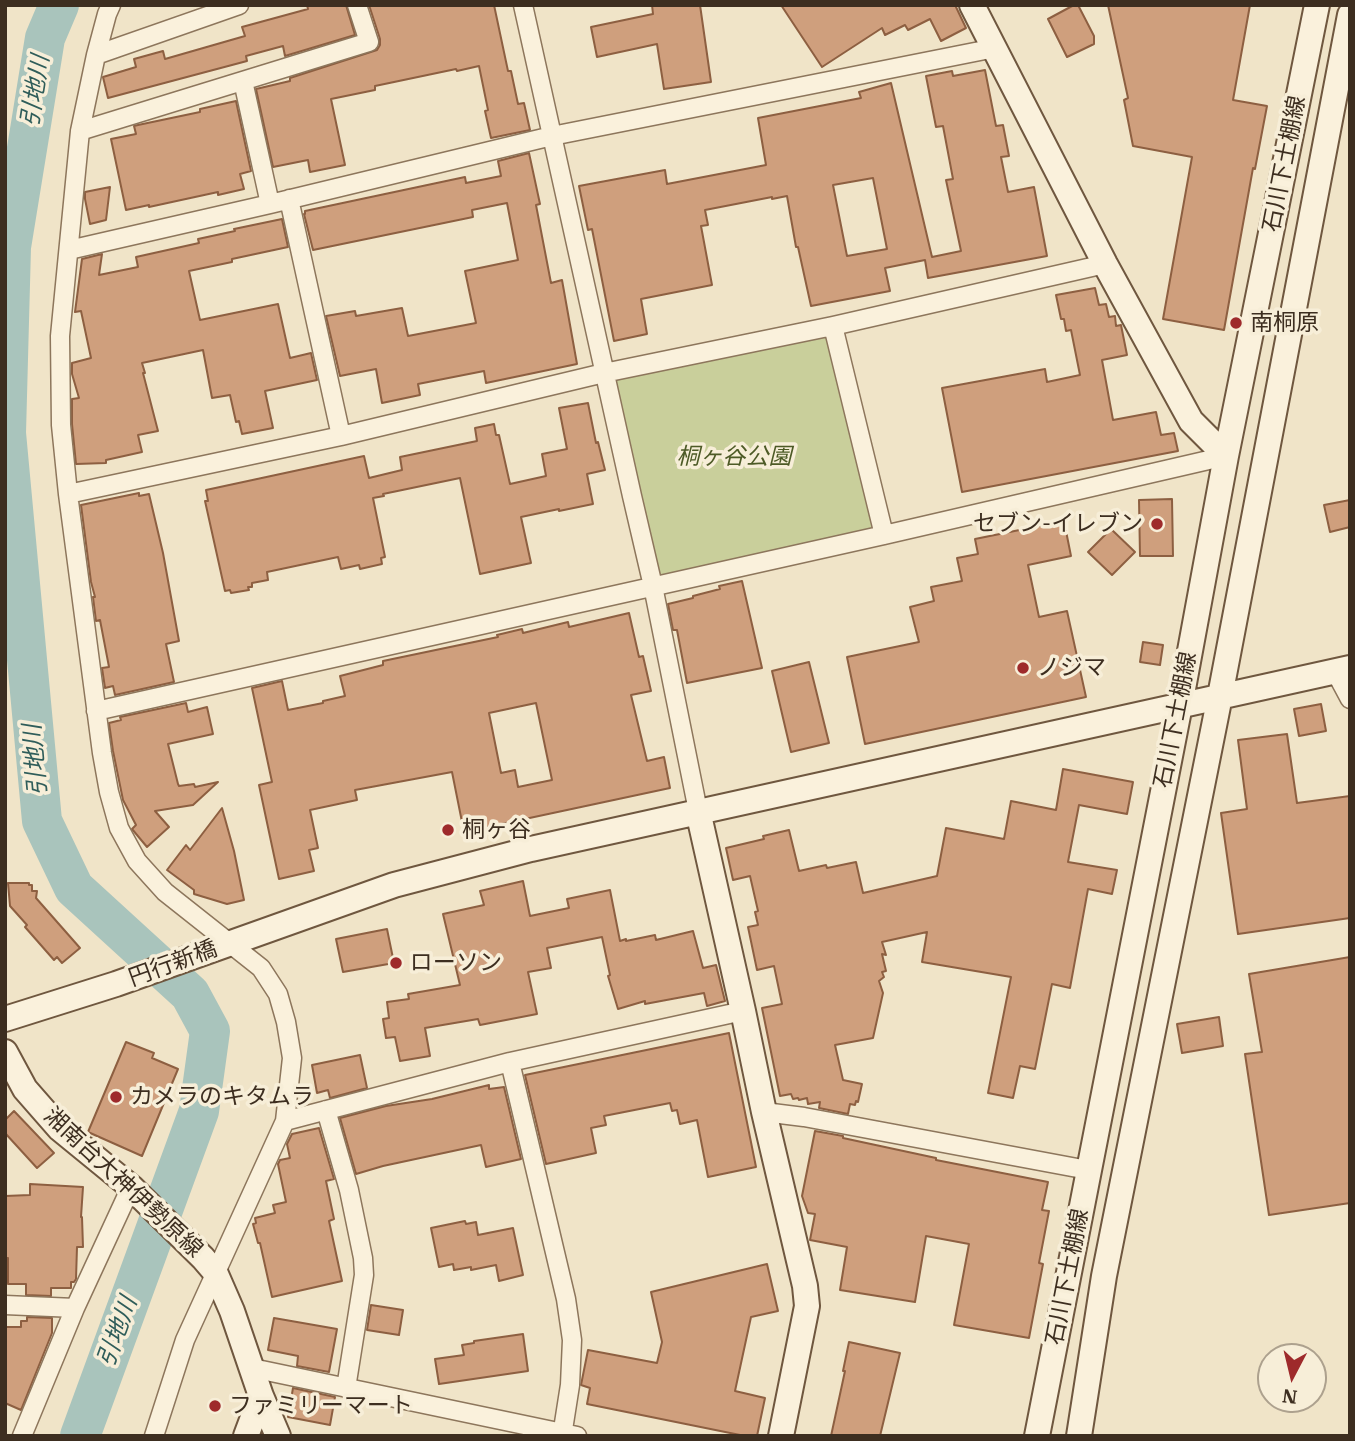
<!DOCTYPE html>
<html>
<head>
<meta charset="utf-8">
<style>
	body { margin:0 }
	#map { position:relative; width:1355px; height:1441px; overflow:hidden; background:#f0e4c8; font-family:"IBM Plex Serif",serif }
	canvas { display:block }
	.frame { position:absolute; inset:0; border:7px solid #3d2e20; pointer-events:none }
	.north { position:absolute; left:1257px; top:1343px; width:70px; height:70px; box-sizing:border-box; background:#f7eed8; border:2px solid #ada18e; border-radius:50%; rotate:187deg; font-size:19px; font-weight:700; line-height:28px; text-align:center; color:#3d2e20 }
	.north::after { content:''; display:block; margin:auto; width:24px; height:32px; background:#9e2a2b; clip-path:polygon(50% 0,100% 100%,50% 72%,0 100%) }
</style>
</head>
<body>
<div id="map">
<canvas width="1355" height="1441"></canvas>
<div class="frame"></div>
<div class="north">N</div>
</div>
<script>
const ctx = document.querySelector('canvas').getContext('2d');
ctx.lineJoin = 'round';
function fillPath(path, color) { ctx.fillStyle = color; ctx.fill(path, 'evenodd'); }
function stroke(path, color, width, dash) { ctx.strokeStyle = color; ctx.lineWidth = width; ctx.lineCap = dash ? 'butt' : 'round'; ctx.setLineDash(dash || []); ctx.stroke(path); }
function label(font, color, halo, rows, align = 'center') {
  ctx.font = font + ' "IBM Plex Serif","Noto Sans JP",serif'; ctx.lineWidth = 7; ctx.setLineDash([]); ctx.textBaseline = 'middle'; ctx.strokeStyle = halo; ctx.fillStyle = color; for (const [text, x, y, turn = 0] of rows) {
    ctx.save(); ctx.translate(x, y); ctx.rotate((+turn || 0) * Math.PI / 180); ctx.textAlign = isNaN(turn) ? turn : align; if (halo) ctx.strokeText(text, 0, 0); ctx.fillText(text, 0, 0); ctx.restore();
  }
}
const green = new Path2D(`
	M833,326L884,535L653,586L604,373Z`);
const river = new Path2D(`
	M59,5L45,38L11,247L6,433L42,821L74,888L190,994L210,1031L199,1111L80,1436`);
const building = new Path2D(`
	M307,5H346L355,35L285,56L283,46L246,56L247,61L108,98L103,77L136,67L134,59L163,51L165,59L245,36L242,27L308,9Z
	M369,5H494L508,71H511L518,104L524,103L530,130L491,138L485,111L488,110L479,66L457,71L456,69L375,86V90L331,99L345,165L310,172L308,160L273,167L256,89L290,81V78L377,50L380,45V39Z
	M652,5H700L711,82L664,89L657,44L597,57L591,27L653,14Z
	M781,5H957L956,7L966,28L941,41L930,19L908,30L905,25L885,35L882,28L822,67Z
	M1074,5H1078L1094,36V44L1067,57L1048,19Z
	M1108,5H1250L1233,100L1267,106L1255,169L1253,168L1224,330L1163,319L1192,157L1133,146L1124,100L1128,98Z
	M985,70L996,126L1003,125L1009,156L1001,157L1008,192L1034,187L1047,256L928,278L925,260L885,268L890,291L811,306L798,247H796L787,196L772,199V197L705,210L708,225L701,226L712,285L641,299L647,334L614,341L592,229L588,230L579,186L665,170L667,184L766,165L758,118L861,98L859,92L891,83L932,257L961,251L946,180L953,179L943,126L936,127L926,76L952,71L953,76ZM873,178L887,249L847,256L833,185Z
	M236,101L251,171L240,174L244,189L218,195V192L149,207V205L126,210L111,139L136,134L134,126L138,125L200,112V109Z
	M529,153L540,204L536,205L551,283L562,280L577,364L486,383L484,371L418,384L420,395L382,403L376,369L340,376L326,316L355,311L356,316L402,308L408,336L476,323L465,271L518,260L507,203L472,210L473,217L313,250L304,214H305V211L465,177L466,183L501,176L498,161Z
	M110,187L106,220L90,224L85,199V192Z
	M282,219L288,247L232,259V262L189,271L200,320L278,304L290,358L311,353L317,380L265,391L273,428L242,434L239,421L236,422L230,395L212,398L203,350L142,363L145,373H143L158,431L138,435L142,452L106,460V463L76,464L72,424V399L79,398L72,374V363L91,358L81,311L75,312L82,259L102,254L99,275L138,267L136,257L199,243L198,239L235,231L234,229Z
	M1095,288L1099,305L1106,304L1109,317L1115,316L1116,326L1121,325L1127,355L1102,360L1113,420L1156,412L1161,435L1174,433L1178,451L962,492L942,388L1045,369L1047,382L1080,375L1071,330L1066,331L1064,319H1061L1056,295Z
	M588,403L596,443L598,442L605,470L587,474L593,504L559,511V509L521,517L531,563L480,574L460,478L383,494L384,496L373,498L385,557L381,558L382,564L360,569L359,565L341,569L338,557L267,572L268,580L252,583V587H248L249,590L231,593L230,590L225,591L205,501H208L206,490L364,456L369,478L402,470L400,457L477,441L475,428L494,424L496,435H499L510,484L546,476L542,454L567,449L559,408Z
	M139,493V496L149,494L163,553L179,641L166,644L174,682L115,695L113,686L105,688L102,668L109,667L100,620L96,621L93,597H95L91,582L81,505Z
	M1172,499L1173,556H1140L1139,500Z
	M1350,500V527L1330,532L1324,505Z
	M1064,521L1071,556L1028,565L1039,617L1067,611L1086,697L865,744L847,657L919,642L910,607L934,601L931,587L962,581L957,558L978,554L975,539Z
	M1111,529L1135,552L1112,575L1088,552Z
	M742,581L762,668L687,683L677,630H673L668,604L693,598V596L720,589L719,586Z
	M629,613L639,657L643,656L651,691L631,695L647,761L664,757L670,788L464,832L452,772L355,790L357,800L310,810L318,848L309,850L314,871L279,879L259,785L272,782L252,688L282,681L288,710L323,703V701L345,696L340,676L383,665V661L498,637L497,635L522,629L523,633L568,622L569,627ZM536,703L552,780L518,787L515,770L501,773L489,713Z
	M1143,642L1163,645L1160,665L1140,662Z
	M809,662L829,743L791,752L772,671Z
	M186,703L188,712L207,707L213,734L168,744L178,784L179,786L194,784L195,787L218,782L193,805L155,811L169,827L147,847L132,829L136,825L123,800L113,751L109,723L121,720L120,717Z
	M1321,704L1326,731L1299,736L1294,709Z
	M1287,734L1297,803L1350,796V918L1238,934L1221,813L1247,809L1238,740Z
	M1063,769L1133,782L1127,814L1079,805L1068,862L1117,870L1112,894L1088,889L1070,988L1052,984L1035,1069L1020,1066L1013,1098L988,1093L1011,977L922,962L927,932L882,942L886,955L882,954L886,971L882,972L884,977L879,981L883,993L873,1038L835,1045L843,1080L862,1084L858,1102L856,1101L855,1105L850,1104L848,1114L819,1108L820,1102L808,1104L807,1098L799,1100L798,1098L793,1099L791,1094L780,1096L762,1008L782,1004L774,966L757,970L748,927L758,925L755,912L758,911L750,876L733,880L726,848L764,839L763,836L789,830L799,871L826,865L827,868L856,862L863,893L937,876L946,828L1004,839L1011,801L1056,810Z
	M222,808L234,851L244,900L227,904L194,894V890L167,870L186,845L190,850Z
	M523,881L530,916L569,908L567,899L610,890L620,941L626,939V941L655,935L656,940L693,931L703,968L716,965L725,1001L707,1006L704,993L645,1004V1001L618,1009L608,976L610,975L602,937L547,948L551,968L528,972L537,1014L480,1025L478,1019L425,1028L430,1056L400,1061L395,1037L386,1038L383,1019L389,1018L387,1002L409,999L408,994L460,985L443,914L484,905L480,891Z
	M8,883H29V885H32V891H37L36,898L80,948L62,963L57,957L54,960L25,927L27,925L10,906Z
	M387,929L394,963L343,972L336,939Z
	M1350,957V1203L1269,1215L1245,1054L1262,1052L1249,974Z
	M1219,1017L1223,1046L1182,1053L1177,1024Z
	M729,1033L756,1167L708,1177L697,1120L680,1124L677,1110L672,1111L670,1103L604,1116L606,1125L591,1128L596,1153L546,1164L525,1075Z
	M126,1042L154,1053L152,1058L178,1069L142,1156L88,1132Z
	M360,1055L367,1088L330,1098L328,1090L317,1093L312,1065Z
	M489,1085V1089L504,1087L521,1159L486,1167L481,1145L383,1166L356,1174L340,1118L386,1106L432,1099Z
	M14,1111L54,1153L37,1168L5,1133V1120Z
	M319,1128L334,1179L326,1181L334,1219L329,1221L342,1281L272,1297L260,1243H258L253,1224L256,1223L255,1218L275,1213L273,1205L286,1202L278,1164L280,1160L290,1158L287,1144L292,1134Z
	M815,1131L843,1136V1138L936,1158V1160L1048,1182L1042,1210L1049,1211L1039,1263L1043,1264L1029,1338L954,1325L969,1244L926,1236L915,1302L840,1290L847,1247L810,1240L815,1214L808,1213L802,1196Z
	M30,1184L83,1187L81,1217H82L83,1247H77L76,1279L74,1282H71V1288H51V1296L26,1295V1284H8V1258H5V1196L30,1195Z
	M465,1221L466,1224L476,1222L478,1235L513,1228L523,1275L499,1281L496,1265L471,1270V1267L454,1270L453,1264L439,1267L431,1228Z
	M767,1264L778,1311L751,1317L735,1391L765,1398L757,1436H745L587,1404L590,1388L581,1385L588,1350L657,1363L662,1342L651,1292Z
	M371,1305L403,1310L399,1335L367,1330Z
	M27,1317L52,1318V1333L21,1410L5,1403V1327H21V1321H27Z
	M274,1318L337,1329L329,1372L297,1366L298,1356L268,1350Z
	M523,1334L528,1371L439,1384L435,1359L464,1355L462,1345L474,1343V1341Z
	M849,1342L900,1353L880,1436H831L845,1371H843Z
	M293,1388L335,1397L330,1425L288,1417Z`);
const street = new Path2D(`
	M111,5L107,14L96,55L80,131L60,336L61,425L68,494L102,753L109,792L119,828L137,861L165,892L261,968L278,994L286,1022L292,1058L285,1121L185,1340L154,1436
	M523,5L632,496L653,586L698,811
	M96,55L239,5
	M243,81L270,204
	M80,131L369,42L357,5
	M289,199L341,436
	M69,250L270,204L552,136L995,48
	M833,326L884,535
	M68,494L341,436L604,373L833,326L1105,264
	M1335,671L1350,699
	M96,711L884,535L1226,456
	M510,1062L566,1299L572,1340L570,1385L562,1436
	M326,1110L349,1190L363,1258L364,1275L346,1388
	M764,1112L804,1117L1088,1170
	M285,1121L510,1062L743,1011
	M5,1305L75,1308
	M252,1368L577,1436
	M22,1436L75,1308L131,1187`);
const secondary = new Path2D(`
	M972,5L1105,264L1191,421L1226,456
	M698,811L743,1011L764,1112L805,1286L807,1306L781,1436
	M5,1019L116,984L394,885L531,849L1350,668
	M5,1052L25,1089L60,1129L131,1187L203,1258L215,1272L232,1311L261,1396L278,1436
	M246,1436L261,1396
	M1037,1436L1180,705L1226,456L1317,5
	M1079,1436L1104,1276L1220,696L1350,15`);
const markers = [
	[1236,323,7,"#9e2a2b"],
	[1157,524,7,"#9e2a2b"],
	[1023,668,7,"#9e2a2b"],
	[448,830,7,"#9e2a2b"],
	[396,963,7,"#9e2a2b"],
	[116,1097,7,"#9e2a2b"],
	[215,1406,7,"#9e2a2b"]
];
const streetNames = [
	["石川下土棚線",1285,164,-79],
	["石川下土棚線",1176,720,-79],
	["円行新橋",173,964,-20],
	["湘南台大神伊勢原線",123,1183,43],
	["石川下土棚線",1068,1277,-79]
];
const poiNames = [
	["南桐原",1250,323],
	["セブン-イレブン",1143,524,"right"],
	["ノジマ",1037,668],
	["桐ヶ谷",462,830],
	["ローソン",410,963],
	["カメラのキタムラ",130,1097],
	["ファミリーマート",229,1406]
];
const parkNames = [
	["桐ヶ谷公園",734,457]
];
const waterNames = [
	["引地川",36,91,-81],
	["引地川",36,760,-95],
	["引地川",118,1332,-70]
];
fillPath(green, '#c9cf9b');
stroke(river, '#a9c4bc', 40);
fillPath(building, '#cf9f7d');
stroke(building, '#8d5f41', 2);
stroke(street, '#8d765c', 21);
stroke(secondary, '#6f573f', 28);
stroke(street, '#faf1dc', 18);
stroke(secondary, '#faf1dc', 24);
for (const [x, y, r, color] of markers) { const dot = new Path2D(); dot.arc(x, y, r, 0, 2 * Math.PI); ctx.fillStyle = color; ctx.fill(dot); stroke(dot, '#f7eed8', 2.5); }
label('23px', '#3d2e20', '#f7eed8', streetNames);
label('23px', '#3d2e20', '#f7eed8', poiNames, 'left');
label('italic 23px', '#4d5a26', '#f7eed8', parkNames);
label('italic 24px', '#2f5d5a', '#f7eed8', waterNames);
</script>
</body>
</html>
